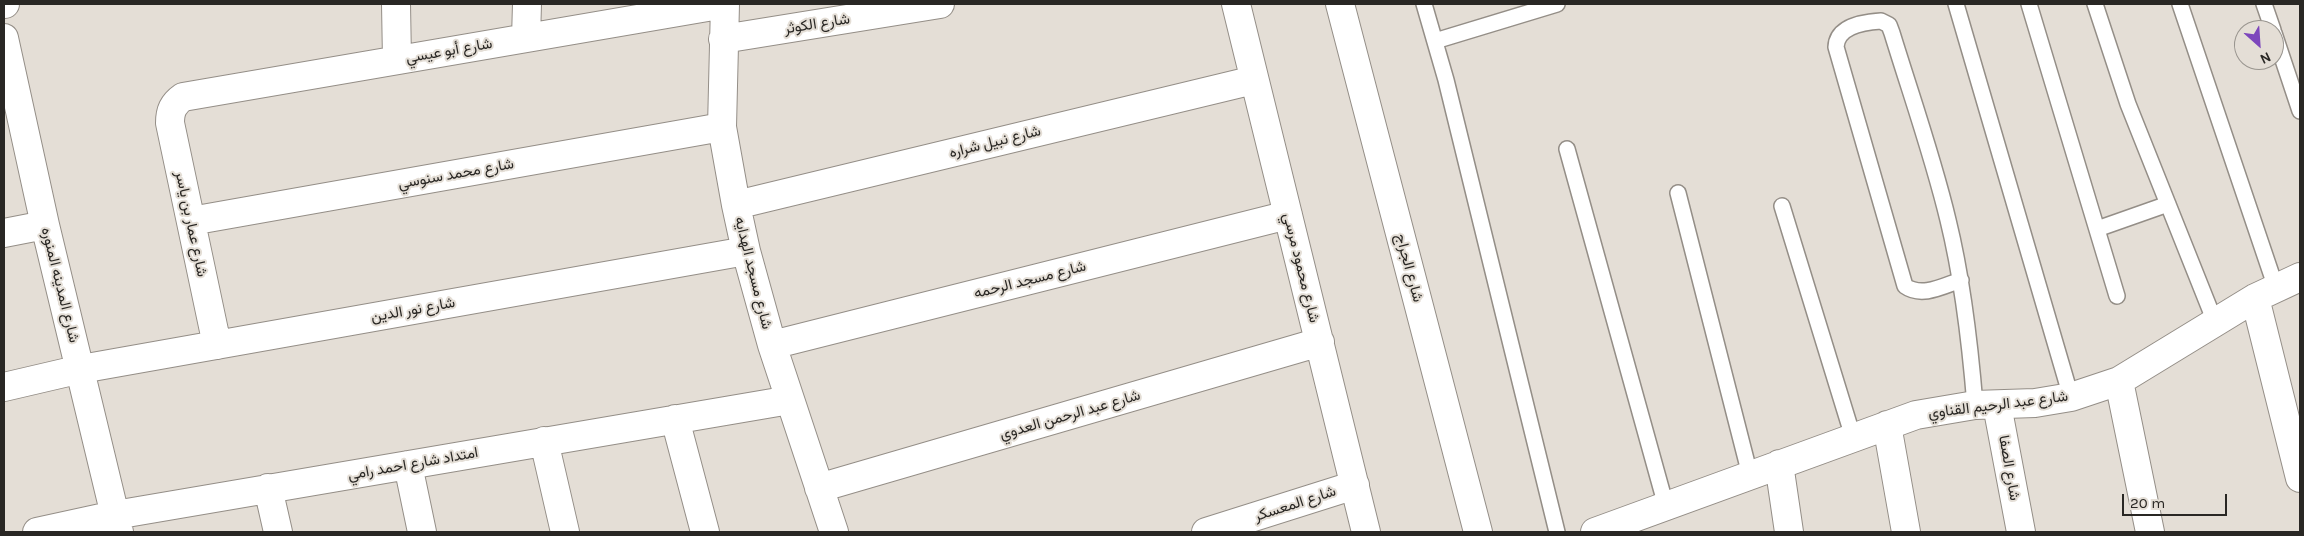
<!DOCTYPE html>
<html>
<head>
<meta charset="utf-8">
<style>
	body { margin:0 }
	#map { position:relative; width:2304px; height:536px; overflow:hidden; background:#e4ded6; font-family:Karla,sans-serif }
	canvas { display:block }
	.frame { position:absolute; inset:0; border:5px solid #292724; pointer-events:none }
	.north { position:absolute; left:2234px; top:20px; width:50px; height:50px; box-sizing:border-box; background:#e4ded6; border:1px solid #99958f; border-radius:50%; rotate:154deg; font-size:14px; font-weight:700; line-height:20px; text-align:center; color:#292724 }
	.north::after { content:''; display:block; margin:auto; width:18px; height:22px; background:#7d46bc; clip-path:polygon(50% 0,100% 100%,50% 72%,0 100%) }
	.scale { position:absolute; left:2122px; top:494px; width:105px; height:22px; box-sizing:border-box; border:2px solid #292724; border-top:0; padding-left:6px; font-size:15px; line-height:18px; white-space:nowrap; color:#292724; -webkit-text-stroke:4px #e4ded6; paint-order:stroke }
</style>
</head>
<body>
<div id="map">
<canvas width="2304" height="536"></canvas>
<div class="frame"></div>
<div class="north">N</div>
<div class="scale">20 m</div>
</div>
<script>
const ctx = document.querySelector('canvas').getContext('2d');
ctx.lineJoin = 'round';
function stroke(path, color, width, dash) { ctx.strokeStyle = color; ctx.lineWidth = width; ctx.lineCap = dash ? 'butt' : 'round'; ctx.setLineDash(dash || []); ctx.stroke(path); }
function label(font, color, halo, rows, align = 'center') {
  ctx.font = font + ' Karla,Vazirmatn,sans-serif'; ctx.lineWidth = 4; ctx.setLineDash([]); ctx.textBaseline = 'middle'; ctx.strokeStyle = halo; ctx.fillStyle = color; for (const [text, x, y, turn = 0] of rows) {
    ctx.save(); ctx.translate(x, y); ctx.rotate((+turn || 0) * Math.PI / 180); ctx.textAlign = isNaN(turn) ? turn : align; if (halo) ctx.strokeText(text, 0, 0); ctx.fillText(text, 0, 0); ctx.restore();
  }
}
const lane = new Path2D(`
	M1424,4L1446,80L1557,532
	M1956,4L2071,397
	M2029,4L2117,296
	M2095,4L2128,104L2215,322
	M2180,4L2276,288
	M2264,4L2273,30
	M2274,33L2300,111
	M1435,41L1557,4
	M1567,149L1666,506
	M1678,193L1750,475
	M1782,206L1853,437
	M2097,229L2168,204
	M1961,280C1943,286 1922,298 1905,286L1836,47C1837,26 1864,22 1881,21L1889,25L1892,33C1911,95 1933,157 1948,220C1963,281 1970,343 1975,405`);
const street = new Path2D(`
	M4,4H5
	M396,4L397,60
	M1236,4L1366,532
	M1340,4L1478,532
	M4,38L45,225L119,532
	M526,38L527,4
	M723,39L940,4
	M736,205L1254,80
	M191,221L722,127
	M4,233L45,225
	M2255,298L2300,478
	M217,345L170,123C170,111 173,104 183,97L725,4L722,127L736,205L746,251L772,345L834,532
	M772,345L1288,215
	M2119,381L2150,532
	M4,387L81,369L746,251
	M1997,405L2021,532
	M675,419L705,532
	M1887,425L1906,532
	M544,441L565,532
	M1779,464L1789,532
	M408,465L422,532
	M268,488L278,532
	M819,488L1320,342
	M37,532L115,515L790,400
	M1206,532L1355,485
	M1595,532L1916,415L1975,405L2035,403L2071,397L2119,381L2255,298L2300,277`);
const streetNames = [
	["شارع الكوثر",817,24,-9],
	["شارع أبو عيسي",449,51,-10],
	["شارع نبيل شراره",995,142,-14],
	["شارع محمد سنوسي",456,174,-10],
	["شارع عمار بن ياسر",191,224,78],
	["شارع محمود مرسي",1301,268,76],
	["شارع الجراج",1409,268,75],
	["شارع مسجد الهدايه",753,273,76],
	["شارع مسجد الرحمه",1030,280,-14],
	["شارع المدينه المنوره",60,285,76],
	["شارع نور الدين",413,310,-10],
	["شارع عبد الرحيم القناوي",1998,405,-7],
	["شارع عبد الرحمن العدوي",1070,415,-16],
	["امتداد شارع احمد رامي",413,464,-10],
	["شارع الصفا",2009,468,80],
	["شارع المعسكر",1295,504,-18]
];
stroke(lane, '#948e87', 18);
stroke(street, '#948e87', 30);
stroke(lane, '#fff', 15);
stroke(street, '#fff', 28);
label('15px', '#292724', '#e4ded6', streetNames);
</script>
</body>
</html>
